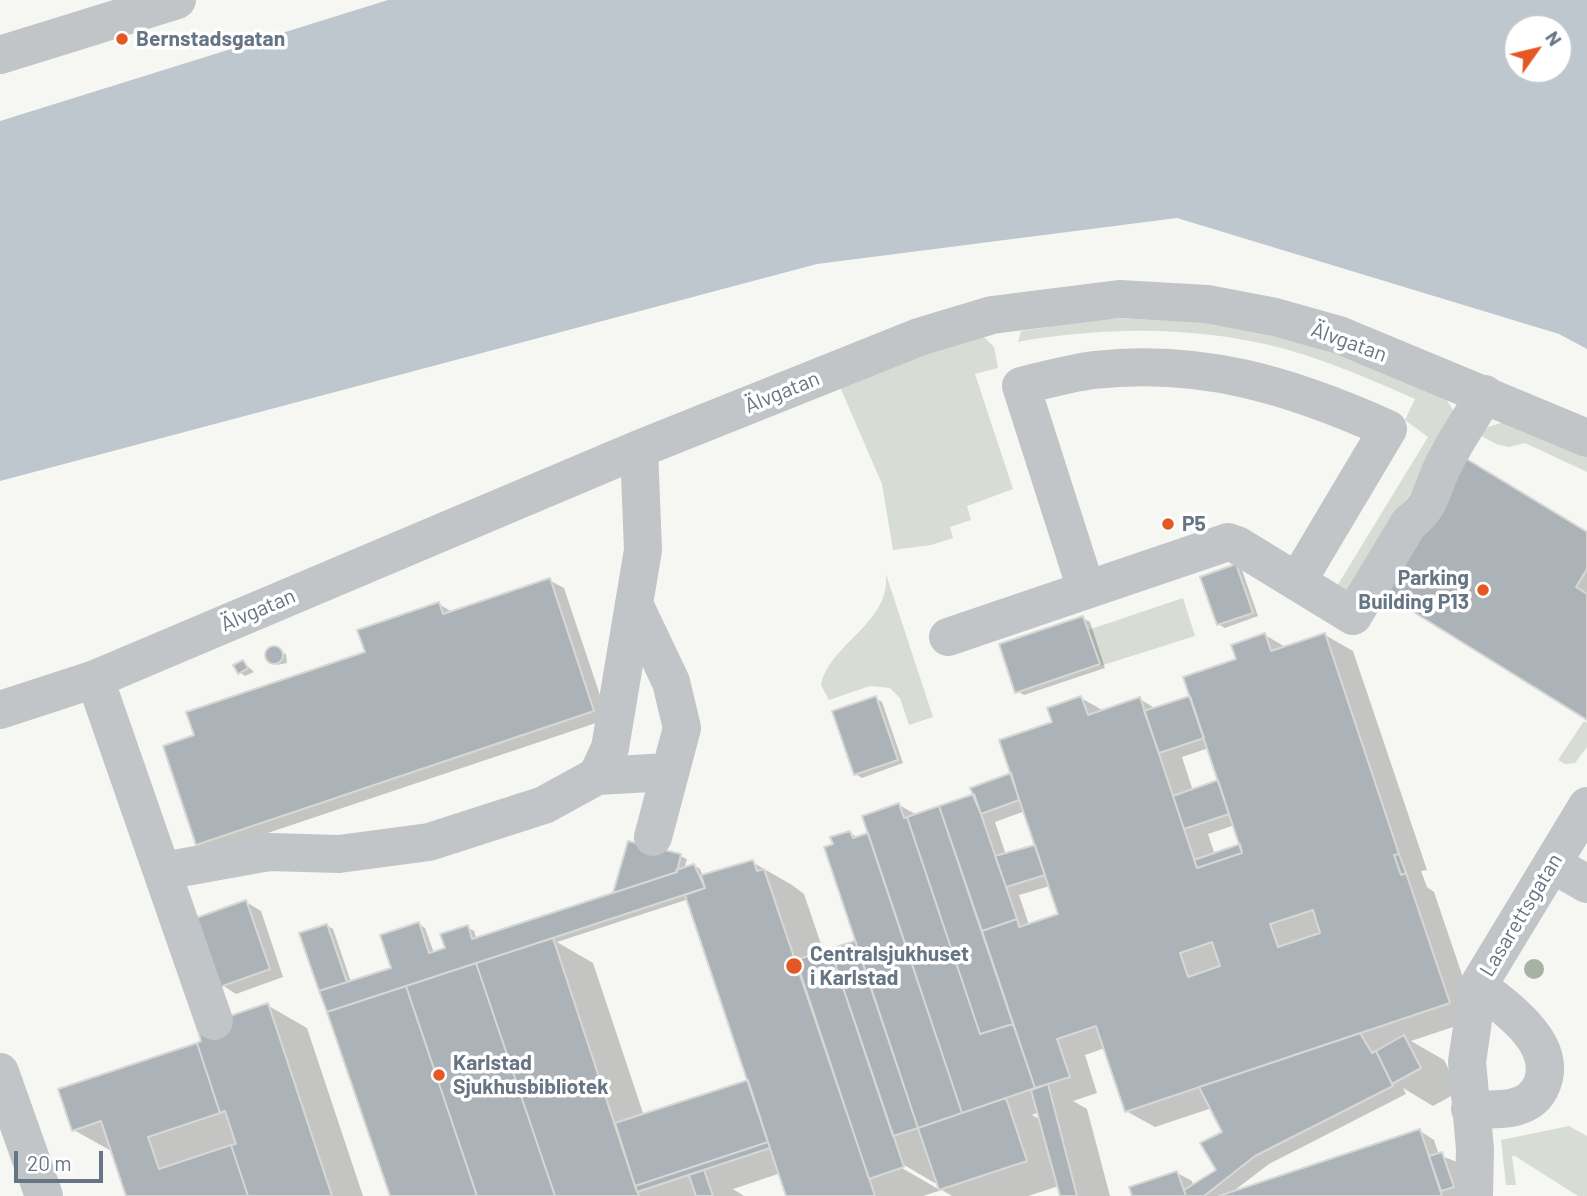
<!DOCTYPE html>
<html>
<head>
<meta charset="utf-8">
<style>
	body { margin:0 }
	#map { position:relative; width:1587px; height:1196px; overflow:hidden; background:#f6f6f3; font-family:Barlow,sans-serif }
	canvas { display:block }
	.north { position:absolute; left:1503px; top:14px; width:70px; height:70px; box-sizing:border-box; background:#fff; border:2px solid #c1c8ce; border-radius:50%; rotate:56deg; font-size:19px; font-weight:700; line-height:28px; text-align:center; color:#657584 }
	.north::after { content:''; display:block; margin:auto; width:24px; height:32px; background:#e65823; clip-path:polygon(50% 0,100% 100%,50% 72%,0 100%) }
	.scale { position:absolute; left:14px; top:1151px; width:89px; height:32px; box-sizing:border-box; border:4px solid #657584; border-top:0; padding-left:9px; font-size:21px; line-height:24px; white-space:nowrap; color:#657584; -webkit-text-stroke:5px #fff; paint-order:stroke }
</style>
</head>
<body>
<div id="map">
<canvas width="1587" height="1196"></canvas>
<div class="north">N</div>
<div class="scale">20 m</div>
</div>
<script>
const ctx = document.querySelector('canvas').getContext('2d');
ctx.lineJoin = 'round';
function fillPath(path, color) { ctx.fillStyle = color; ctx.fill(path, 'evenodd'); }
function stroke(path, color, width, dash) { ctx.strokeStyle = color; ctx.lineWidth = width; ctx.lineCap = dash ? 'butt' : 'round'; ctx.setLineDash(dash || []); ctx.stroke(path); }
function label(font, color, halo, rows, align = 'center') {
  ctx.font = font + ' Barlow,sans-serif'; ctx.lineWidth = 7; ctx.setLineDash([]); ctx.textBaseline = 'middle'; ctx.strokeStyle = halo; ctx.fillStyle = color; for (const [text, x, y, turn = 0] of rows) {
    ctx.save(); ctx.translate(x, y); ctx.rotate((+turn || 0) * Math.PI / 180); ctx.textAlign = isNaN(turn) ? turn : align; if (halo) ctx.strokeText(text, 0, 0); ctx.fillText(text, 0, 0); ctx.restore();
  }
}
const green = new Path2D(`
	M1109,318L1203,322L1242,328L1318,347L1446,399L1453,410L1454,424L1349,591H1334L1428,437L1405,420L1415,399C1379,383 1342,367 1305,355C1215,326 1110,325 1018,342L1021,331Z
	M984,337L994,347L998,368L975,374L1013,489L967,506L971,520L950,527L953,538L931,545L893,550L882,484L840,387L927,353Z
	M1504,422L1587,457V472L1525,443L1509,447L1496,444L1480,435L1488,427Z
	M886,574L933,717L909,725L900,698L890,688L870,686L829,700L821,685C830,643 891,623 886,574Z
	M1183,598L1195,636L1100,666L1088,630Z
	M1584,721L1587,723V747L1575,763L1565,764L1558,760Z
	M1569,1126L1587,1136V1196H1578L1515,1156H1512L1516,1185H1506L1501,1140Z`);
const water = new Path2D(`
	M388,0H1587V349L1559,334L1177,218L817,264L0,481V121ZM1517,28H1559V70H1517Z`);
const shadow = new Path2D(`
	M1505,483L1587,533V718Z
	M1235,566L1242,570L1258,616L1225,628L1218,624Z
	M549,580L564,588L608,719L211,852L197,843L196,736L367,653L439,604L452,612Z
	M1083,618L1090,622L1105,668L1024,695L1017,691Z
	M1265,635L1287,648L1325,635L1353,651L1427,870L1421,871L1427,887L1434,892L1477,1019L1411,1041L1444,1060L1460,1091L1433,1106L1403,1088L1406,1094L1269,1164L1231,1193L1420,1131L1434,1140L1439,1155L1457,1162L1464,1196H1133L1177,1173L1192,1181L1193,1186L1219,1171L1225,1133L1212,1108L1155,1127L1126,1111L1105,1048L1085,1055L1097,1093L1073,1101L1087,1109L1110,1196H1062L1059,1186L1028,1196H952L942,1190L923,1196H788L781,1173L733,1189L744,1196H392L301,934L326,925L333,929L351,982L393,969L419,924L425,928L434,953L447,949L467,927L474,931L477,940L615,895L680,856L687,859L684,869L694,865L700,869L703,876H697L703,882L752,862L792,885L804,894L824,953L857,942L835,845L850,833L859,838L870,834L899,805L917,815L977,795L1013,774L1054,724L1081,698L1104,711L1140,699L1156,709L1189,698L1238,661ZM1209,748L1220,781L1193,791L1182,757ZM1025,811L1038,849L1006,855L995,822ZM1235,825L1242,845L1215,855L1208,834ZM1050,886L1060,915L1029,925L1019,895ZM689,899L750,1081L644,1116L593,963L557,942ZM1039,1112L1041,1120L1032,1115ZM897,1161L940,1186V1190L895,1164Z
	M269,650L286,654L287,663L277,665L270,661L267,655Z
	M243,662L254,672L245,676L239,672Z
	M875,698L882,702L903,763L862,778L855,774Z
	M246,902L261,911L283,977L236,994L222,985Z
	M267,1005L307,1028L363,1196H128L113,1152L74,1130L204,1042Z`);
const building = new Path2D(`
	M1465,458L1587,532V569L1576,587L1587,594V720L1383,593Z
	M1236,564L1253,613L1217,625L1200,577Z
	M550,578L594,711L196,845L163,746L194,735L186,712L365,652L357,630L439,602L443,614Z
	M1083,616L1100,664L1015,693L999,644Z
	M1265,633L1271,651L1325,633L1399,854L1394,855L1401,875L1406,873L1450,1003L1125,1112L1096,1026L1057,1039L1070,1077L1035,1088L982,931L1017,919L1019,927L1058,914L999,740L1052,722L1047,708L1081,696L1088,715L1140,697L1197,868L1242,853L1183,677L1236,659L1231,645ZM1313,910L1320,933L1278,947L1270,924ZM1212,942L1220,966L1188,977L1180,953Z
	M265 655a9 9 0 1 1 18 0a9 9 0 1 1-18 0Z
	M243,660L248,668L238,674L233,665Z
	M876,696L898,760L854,775L832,711Z
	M1190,696L1204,738L1159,753L1144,711Z
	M1011,773L1019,800L981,814L970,788Z
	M1218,780L1229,814L1184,829L1173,796Z
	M974,794L1017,919L982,931L939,806Z
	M899,803L904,818L907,817L980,1034L1013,1024L1035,1088L962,1113L862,816Z
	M939,806L1013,1024L980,1034L907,817Z
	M850,831L853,838L868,833L962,1113L918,1128L824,847L833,844L830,837Z
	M628,841L681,854L677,872L613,893Z
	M1240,844L1242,853L1197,868L1194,860Z
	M1035,845L1045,875L1006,887L995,856Z
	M1399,854L1406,873L1401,875L1394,855Z
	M753,860L757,871L764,869L875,1196H786L685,895L705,888L701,875Z
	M694,864L705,888L327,1012L319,991L391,968L380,935L419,922L429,953L445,948L440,934L468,925L472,939L677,872L676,870Z
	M246,900L270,969L220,987L196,918Z
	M327,924L347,982L319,991L299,933Z
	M553,938L635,1186L639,1196H555L476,963Z
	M855,941L918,1128L893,1136L830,949Z
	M830,949L904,1167L869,1179L796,960Z
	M476,963L555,1196H477L406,986Z
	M406,986L477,1196H390L327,1012Z
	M268,1003L332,1196H248L231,1145L236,1144L225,1111L220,1113L197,1043L201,1041L197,1027Z
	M1360,1033L1372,1053L1376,1051L1393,1086L1255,1156L1204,1196H1186L1184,1190L1216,1170L1200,1143L1222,1132L1199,1087Z
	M1404,1035L1421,1068L1392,1084L1376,1051Z
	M197,1043L220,1113L148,1137L159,1169L231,1145L248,1196H126L101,1121L72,1131L58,1089Z
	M748,1080L768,1142L635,1186L615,1123Z
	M1048,1084L1077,1196H1060L1031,1090Z
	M1006,1098L1027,1161L939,1190L918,1128Z
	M1420,1129L1442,1196H1219Z
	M768,1142L770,1148L637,1192L635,1186Z
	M1442,1152L1454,1187L1441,1191L1429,1156Z
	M704,1170L713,1196H696L689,1175Z
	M1177,1171L1186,1196H1132L1129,1187Z`);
const minor = new Path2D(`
	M0,55L177,0
	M1086,589L1021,386C1045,380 1070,373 1094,370C1202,358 1292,386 1388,429L1297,582
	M634,604L671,682L682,728L653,837
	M948,637L1228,542L1237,545L1353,616L1409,523C1430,508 1431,493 1440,472C1452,445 1471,419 1485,394
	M95,679L214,1021
	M0,710L95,679L639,449L919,337L992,315L1119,299L1207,304L1275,317L1339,335L1587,438
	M597,776L610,748L643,550L639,449
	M1552,864L1587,884
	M163,871L269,852L339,854L429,842L544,805L597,776L668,772
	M0,1072L44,1196
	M1470,1109C1496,1110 1531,1113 1542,1084C1558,1043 1506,1008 1478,986
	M1474,1196L1475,1149L1467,1062L1478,986L1587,806`);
const trees = [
	[1534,969]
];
const markers = [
	[122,39,7,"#e65823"],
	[1168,524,7,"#e65823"],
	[1483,590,7,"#e65823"],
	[794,966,9,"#e65823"],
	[439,1075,7,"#e65823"]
];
const poiNames = [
	["Bernstadsgatan",136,39],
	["P5",1182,524],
	["Parking",1469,578,"right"],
	["Building P13",1469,602,"right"],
	["Centralsjukhuset",810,954],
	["i Karlstad",810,978],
	["Karlstad",453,1063],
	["Sjukhusbibliotek",453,1087]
];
const streetNames = [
	["Älvgatan",1349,342,20],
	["Älvgatan",782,392,-22],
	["Älvgatan",258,610,-23],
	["Lasarettsgatan",1521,915,-59]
];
fillPath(green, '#d7ddd4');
fillPath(water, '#bec7cd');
fillPath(shadow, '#0003');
fillPath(building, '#abb2b8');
stroke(building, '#d7d8d5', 2);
stroke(minor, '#c1c5c8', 38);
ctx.fillStyle = '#a7b2a4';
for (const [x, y] of trees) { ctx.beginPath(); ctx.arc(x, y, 10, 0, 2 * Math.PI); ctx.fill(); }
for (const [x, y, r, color] of markers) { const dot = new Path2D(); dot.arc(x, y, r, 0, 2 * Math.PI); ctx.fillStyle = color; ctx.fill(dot); stroke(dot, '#fff', 2.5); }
label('bold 21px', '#657584', '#fff', poiNames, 'left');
label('21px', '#657584', '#fff', streetNames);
</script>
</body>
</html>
